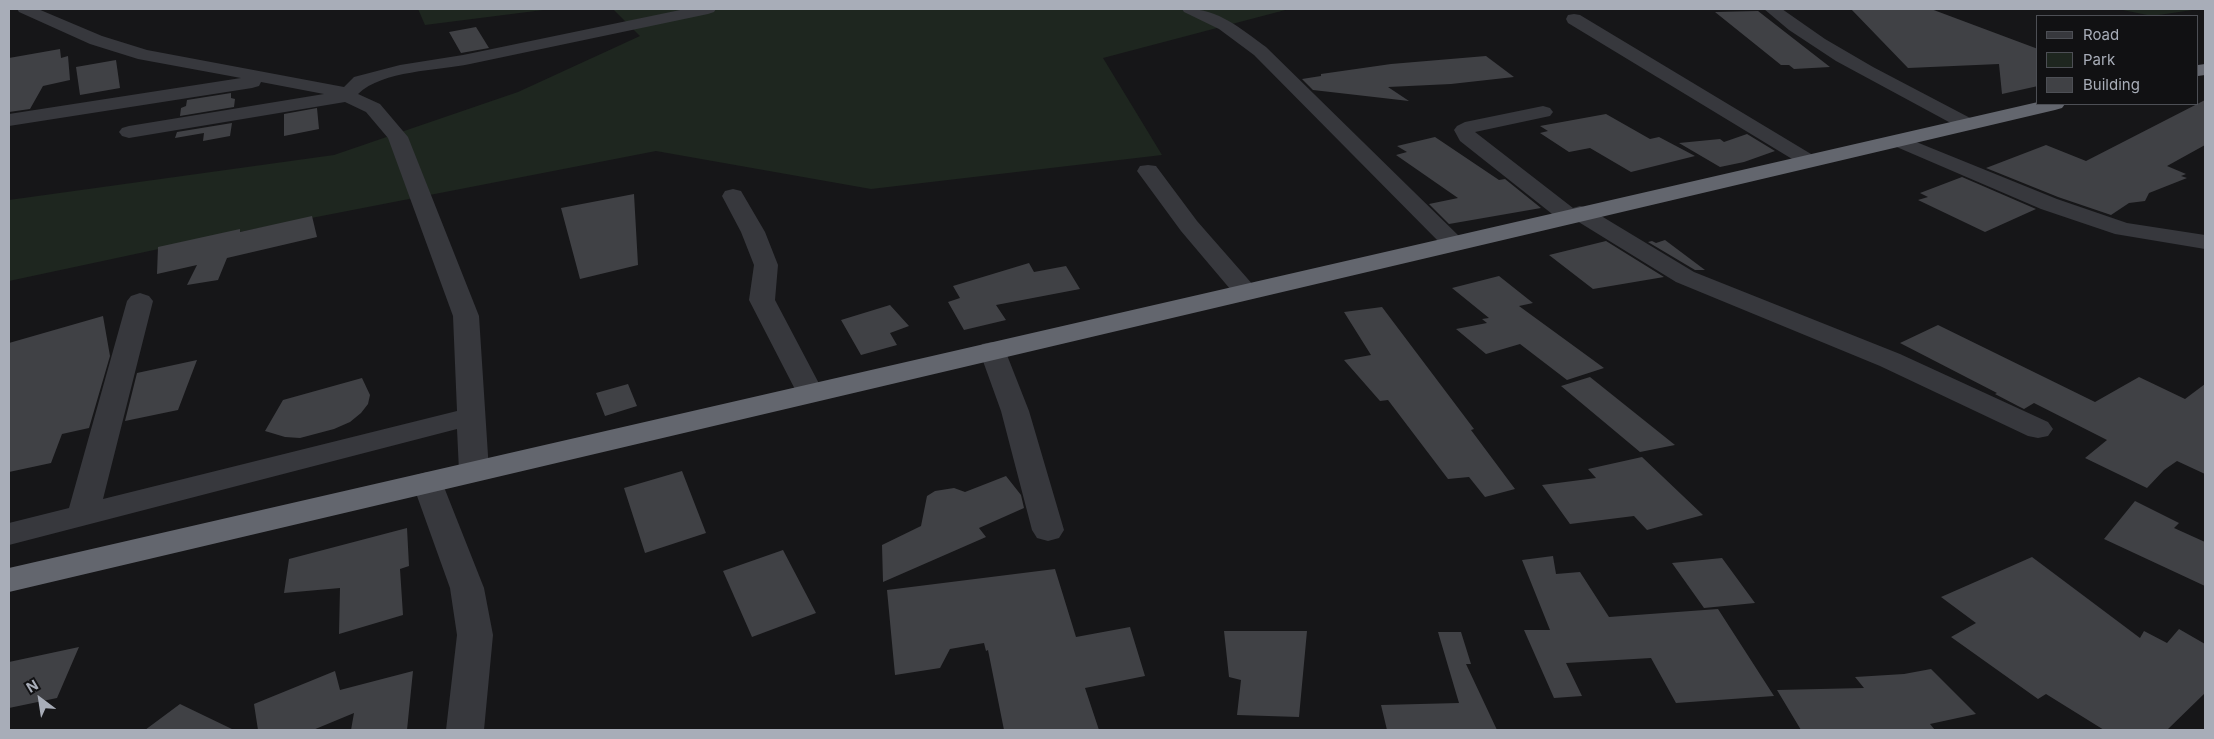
<!DOCTYPE html>
<html>
<head>
<meta charset="utf-8">
<style>
	body { margin:0 }
	#map { position:relative; width:2214px; height:739px; overflow:hidden; background:#161618; font-family:Inter,sans-serif }
	canvas { display:block }
	.frame { position:absolute; inset:0; border:10px solid #a8adb8; pointer-events:none }
	.legend { position:absolute; left:2036px; top:15px; width:162px; height:90px; box-sizing:border-box; background:#111113; border:1px solid #4d4f55; margin:0; padding:6px 9px; list-style:none; font-size:15px; color:#a8adb8 }
	.legend li { display:flex; align-items:center; gap:10px; height:25px }
	.legend b { width:25px; border:1px solid #4d4f55 }
	.north { position:absolute; left:15px; top:674px; width:50px; height:50px; -webkit-text-stroke:4px #111113; paint-order:stroke; rotate:329deg; font-size:14px; font-weight:700; line-height:20px; text-align:center; color:#a8adb8 }
	.north::after { content:''; display:block; margin:auto; width:18px; height:22px; background:#a8adb8; clip-path:polygon(50% 0,100% 100%,50% 72%,0 100%) }
</style>
</head>
<body>
<div id="map">
<canvas width="2214" height="739"></canvas>
<div class="frame"></div>
<ul class="legend">
<li><b style="height:6px;background:#37383d"></b>Road</li>
<li><b style="height:14px;background:#1e261f"></b>Park</li>
<li><b style="height:14px;background:#404145"></b>Building</li>
</ul>
<div class="north">N</div>
</div>
<script>
const ctx = document.querySelector('canvas').getContext('2d');
ctx.lineJoin = 'round';
function fillPath(path, color) { ctx.fillStyle = color; ctx.fill(path, 'evenodd'); }
const green = new Path2D(`
	M418,9H551L425,25Z
	M613,9H1289L1103,58L1162,155L871,189L656,151L229,234L9,281V200L334,155L518,92L640,36Z
	M2118,9H2199L2152,16Z`);
const building = new Path2D(`
	M1851,9H1931L2038,49V86L2002,94L1999,64L1908,68Z
	M1758,11L1830,67L1794,69L1789,65H1781L1715,12Z
	M476,27L489,48L461,53L449,32Z
	M60,49L61,58L68,56L70,80L43,86L30,109L9,112V58Z
	M1486,56L1514,77L1451,84L1388,87L1409,101L1313,90L1302,79L1321,76V74L1391,64Z
	M116,60L120,88L80,95L76,67Z
	M231,93V98L235,99L234,107L180,116L181,108L186,106L187,100Z
	M2205,100V145L2167,166L2186,174L2181,176L2187,178L2149,193L2145,201L2129,203L2111,215L2058,197L1986,168L2046,145L2086,161Z
	M317,108L319,129L284,136V114Z
	M1606,114L1650,139L1659,137L1695,156L1631,172L1590,148L1569,152L1540,133L1548,131L1540,126Z
	M232,123L230,136L203,141L204,133L175,138L177,132Z
	M1747,134L1775,151L1744,162L1720,167L1679,143L1720,139L1724,142Z
	M1435,137L1499,180L1505,179L1541,208L1449,224L1429,204L1458,198L1396,155L1407,152L1397,146Z
	M1962,177L2036,209L1985,232L1918,200L1928,197L1920,193Z
	M634,194L638,265L580,279L561,208Z
	M312,216L317,237L227,258L218,280L187,285L197,265L157,274L158,247L240,229V232Z
	M1665,240L1705,270H1695L1648,242L1652,241L1656,243Z
	M1606,241L1664,277L1593,289L1549,255Z
	M1029,263L1034,272L1066,266L1080,289L996,305L1006,320L964,330L948,302L960,298L953,286Z
	M1499,276L1533,303L1519,306L1604,368L1567,380L1520,344L1486,354L1456,329L1487,323L1482,319L1489,318L1452,288Z
	M890,305L909,326L890,333L897,345L861,355L841,320Z
	M1382,307L1474,429L1471,430L1515,489L1485,497L1469,477L1448,479L1388,400L1380,401L1344,360L1371,355L1344,312Z
	M103,316L110,356L89,428L62,434L51,463L9,472V343Z
	M1938,325L2095,402L2139,377L2185,399L2205,384V474L2177,461L2164,470L2147,488L2085,458L2107,440L2034,403L2024,409L2018,406L1995,394L1997,393L1900,343Z
	M197,360L178,410L125,421L137,373Z
	M1590,377L1675,445L1640,452L1561,386Z
	M362,378L370,395L368,404L361,413L350,422L334,429L300,438L285,437L265,431L283,400Z
	M628,384L637,406L605,416L596,393Z
	M1642,457L1703,515L1647,530L1634,516L1570,524L1542,485L1596,478L1588,469Z
	M682,471L706,533L645,553L624,488Z
	M1006,476L1021,495L1024,508L979,528L986,537L883,582L882,545L921,526L927,496L935,491L954,488L965,492Z
	M2135,501L2179,523L2174,528L2205,542V586L2104,539Z
	M407,528L409,566L400,569L403,615L339,634L340,588L284,593L289,559Z
	M783,550L816,613L752,637L723,571Z
	M1553,556L1556,574L1580,572L1609,617L1718,609L1774,696L1676,703L1651,658L1566,663L1582,696L1554,698L1524,630H1550L1522,560Z
	M2032,557L2140,638L2144,631L2167,643L2179,629L2205,644V693L2167,730H2104L2046,694L2038,699L1951,637L1976,623L1941,597Z
	M1722,558L1755,603L1704,608L1672,563Z
	M1055,569L1076,637L1130,627L1145,676L1085,688L1099,730H1004L988,650L986,651L984,643L950,649L940,668L895,675L887,590Z
	M1224,631H1307L1299,717L1237,715L1241,680L1229,677Z
	M1438,632H1461L1471,664H1466L1497,730H1387L1381,705L1459,703Z
	M79,647L57,698L9,708V662Z
	M1931,669L1976,714L1930,724L1935,730H1801L1777,690L1864,688L1855,677L1904,674Z
	M335,671L340,690L413,671L407,730H351L354,713L313,730H258L254,704Z
	M180,704L234,730H145Z`);
const minor = new Path2D(`
	M17,9H38L102,36L147,50L344,87L354,77L400,65L463,55L685,9H716L714,12L708,14C629,31 549,47 470,64C437,71 383,70 358,94L380,104L408,137L479,316L489,471L485,478L474,481L463,478L459,471L457,429L9,545V523L69,508L127,301L131,296L140,293L149,296L153,301L103,499L457,411L453,316L388,138L366,112L345,102L129,138L122,136L119,132L122,128L129,126L324,94L261,82L259,86L252,88L9,126V114L241,78L138,59L90,44L19,12Z
	M1182,9C1217,7 1239,28 1266,47L1461,238L1465,243L1461,248L1453,250L1445,248L1254,55L1219,29L1184,12Z
	M1764,9H1782L1825,39L1873,67L1974,120L1977,124L1974,128L1967,130L1960,128L1836,61L1789,30Z
	M1574,14L1580,15L1816,157L1820,161L1816,165L1809,167L1802,165L1568,23L1566,19L1568,15Z
	M1543,106L1550,108L1553,112L1550,116L1475,132L1573,208L1580,206L1588,208L1694,272L1900,354L2048,422L2053,429L2048,436L2038,438L2028,436L1880,366L1676,282L1577,221L1569,223L1561,221L1460,141L1454,130L1457,126L1465,122Z
	M1899,135L2057,199L2127,223L2205,235V249L2115,234L2041,209L1892,145L1889,141L1892,137Z
	M1148,165L1156,166L1197,221L1254,286L1258,291L1254,296L1245,299L1236,296L1181,231L1137,171L1140,166Z
	M733,189L741,191L765,232L778,265L775,300L824,393L820,399L810,402L800,399L749,300L754,265L741,232L722,196L725,191Z
	M992,342L1002,344L1005,350L1029,411L1064,530L1059,538L1048,541L1037,538L1032,530L1001,411L979,350L982,344Z
	M427,472L438,475L442,482L484,588L493,635L484,730H446L457,635L450,588L412,482L416,475Z`);
const highway = new Path2D(`
	M2205,64V75L2198,76V65Z
	M2038,102V104H2065L2062,108L2055,110L9,592V568Z`);
fillPath(green, '#1e261f');
fillPath(building, '#404145');
fillPath(minor, '#37383d');
fillPath(highway, '#63666e');
</script>
</body>
</html>
